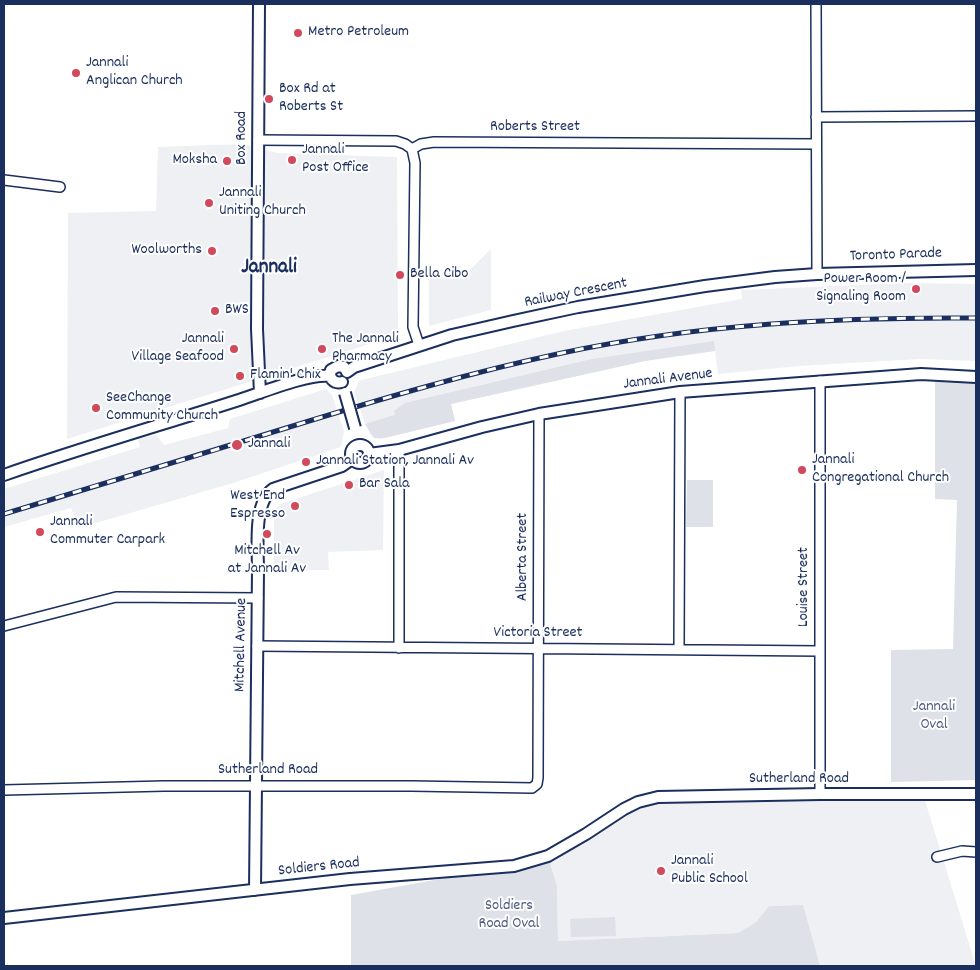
<!DOCTYPE html>
<html>
<head>
<meta charset="utf-8">
<style>
	body { margin:0 }
	#map { position:relative; width:980px; height:970px; overflow:hidden; background:#fff; font-family:Dekko,sans-serif }
	canvas { display:block }
	.frame { position:absolute; inset:0; border:5px solid #1b2f5e; pointer-events:none }
</style>
</head>
<body>
<div id="map">
<canvas width="980" height="970"></canvas>
<div class="frame"></div>
</div>
<script>
const ctx = document.querySelector('canvas').getContext('2d');
ctx.lineJoin = 'round';
function fillPath(path, color) { ctx.fillStyle = color; ctx.fill(path, 'evenodd'); }
function stroke(path, color, width, dash) { ctx.strokeStyle = color; ctx.lineWidth = width; ctx.lineCap = dash ? 'butt' : 'round'; ctx.setLineDash(dash || []); ctx.stroke(path); }
function label(font, color, halo, rows, align = 'center') {
  ctx.font = font + ' Dekko,sans-serif'; ctx.lineWidth = 4; ctx.setLineDash([]); ctx.textBaseline = 'middle'; ctx.strokeStyle = halo; ctx.fillStyle = color; for (const [text, x, y, turn = 0] of rows) {
    ctx.save(); ctx.translate(x, y); ctx.rotate((+turn || 0) * Math.PI / 180); ctx.textAlign = isNaN(turn) ? turn : align; if (halo) ctx.strokeText(text, 0, 0); ctx.fillText(text, 0, 0); ctx.restore();
  }
}
const built = new Path2D(`
	M243,144L277,153L397,157L398,333L395,336L67,439L68,213L156,211L158,147Z
	M491,249V310L429,326V279L462,278Z
	M907,283L976,284V361L920,359L799,366L718,374L715,351L679,355L645,361L451,404L455,421L381,439L374,438L370,434L365,424L354,392L359,381L370,378L564,331L742,299L741,290Z
	M326,389L332,395L344,431L341,447L233,483L79,528L71,508L4,527V489L140,447L138,439L156,435L164,445L228,428L230,419Z
	M384,470L383,550L328,552L329,570H274V512L280,504Z
	M923,794L976,966H820L802,905L769,906L756,922L738,933L558,941L557,886L548,856L638,802Z`);
const green = new Path2D(`
	M714,341L715,351L645,361L451,404L455,421L384,438H374L365,424L395,415L394,411L405,403L592,359Z
	M935,375L976,377V780L891,782V650L953,649L957,500L935,499Z
	M687,480H713V527H686Z
	M548,856L557,886L558,941L738,933L756,922L769,906L803,905L820,966H351V895L512,866Z
	M615,917L616,936L571,937L570,919Z`);
const minor = new Path2D(`
	M816,4L817,274
	M816,117L976,116
	M258,140L396,141L405,144L412,149
	M412,149L421,144L434,142L815,144
	M412,149L415,163L413,327L419,345
	M4,180L60,187
	M820,381V794
	M4,626L116,597L258,598
	M257,646L820,651
	M399,648V450
	M679,649L680,392
	M4,790L164,786H411L532,788L537,784L538,778L539,414
	M937,857L962,851L976,852`);
const tertiary = new Path2D(`
	M259,4L257,329L260,393
	M347,372L354,367L452,335L513,321L578,307L705,286L775,277L817,274L976,270
	M342,382C334,384 328,378 331,370L338,366L344,367L347,372
	M351 454a9 9 0 1 1 18 0a9 9 0 1 1-18 0Z
	M369,454L399,450L482,427L539,414L680,392L921,374L976,377
	M4,475C81,448 161,425 239,400C261,393 309,373 330,376
	M255,890L258,570C258,547 253,503 273,489L342,466L352,459
	M4,918L350,879L514,866L548,856L586,834L624,809L638,802L658,797L820,794H976`);
const rail = new Path2D(`
	M4,514C101,484 199,455 296,425C384,398 472,372 562,353C698,324 838,317 976,318`);
const tertiaryBridge = new Path2D(`
	M345,393L355,428`);
const markers = [
	[298,33,5,"#d1495b"],
	[76,73,5,"#d1495b"],
	[269,99,5,"#d1495b"],
	[292,160,5,"#d1495b"],
	[227,161,5,"#d1495b"],
	[209,203,5,"#d1495b"],
	[212,251,5,"#d1495b"],
	[400,275,5,"#d1495b"],
	[916,289,5,"#d1495b"],
	[215,311,5,"#d1495b"],
	[234,349,5,"#d1495b"],
	[322,349,5,"#d1495b"],
	[240,376,5,"#d1495b"],
	[96,408,5,"#d1495b"],
	[237,445,6,"#d1495b"],
	[306,462,5,"#d1495b"],
	[802,470,5,"#d1495b"],
	[349,485,5,"#d1495b"],
	[295,506,5,"#d1495b"],
	[40,532,5,"#d1495b"],
	[267,534,5,"#d1495b"],
	[661,871,5,"#d1495b"]
];
const poiNames = [
	["Metro Petroleum",308,33],
	["Jannali",86,64],
	["Anglican Church",86,82],
	["Box Rd at",279,90],
	["Roberts St",279,108],
	["Jannali",302,151],
	["Post Office",302,169],
	["Moksha",217,161,"right"],
	["Jannali",219,194],
	["Uniting Church",219,212],
	["Woolworths",202,251,"right"],
	["Bella Cibo",410,275],
	["Power Room /",906,280,"right"],
	["Signaling Room",906,298,"right"],
	["BWS",225,311],
	["Jannali",224,340,"right"],
	["Village Seafood",224,358,"right"],
	["The Jannali",332,340],
	["Pharmacy",332,358],
	["Flamin' Chix",250,376],
	["SeeChange",106,399],
	["Community Church",106,417],
	["Jannali",248,445],
	["Jannali",812,461],
	["Congregational Church",812,479],
	["Jannali Station, Jannali Av",316,462],
	["Bar Sala",359,485],
	["West End",285,497,"right"],
	["Espresso",285,515,"right"],
	["Jannali",50,523],
	["Commuter Carpark",50,541],
	["Mitchell Av",267,552,"center"],
	["at Jannali Av",267,570,"center"],
	["Jannali",671,862],
	["Public School",671,880]
];
const streetNames = [
	["Roberts Street",535,128],
	["Box Road",243,138,-90],
	["Toronto Parade",896,256,-2],
	["Railway Crescent",576,294,-11],
	["Jannali Avenue",668,380,-7],
	["Alberta Street",524,557,-90],
	["Louise Street",805,587,-90],
	["Victoria Street",538,634],
	["Mitchell Avenue",242,645,-89],
	["Sutherland Road",268,771],
	["Sutherland Road",799,780],
	["Soldiers Road",319,868,-6]
];
const parkNames = [
	["Jannali",934,708],
	["Oval",934,726],
	["Soldiers",509,907],
	["Road Oval",509,925]
];
const districtNames = [
	["Jannali",269,269]
];
fillPath(built, '#eff0f4');
fillPath(green, '#dee1e7');
stroke(minor, '#1b2f5e', 12);
stroke(tertiary, '#1b2f5e', 14);
stroke(minor, '#fff', 9);
stroke(tertiary, '#fff', 10);
stroke(rail, '#1b2f5e', 5);
stroke(rail, '#fff', 3, [9]);
stroke(tertiaryBridge, '#1b2f5e', 14, []);
stroke(tertiaryBridge, '#fff', 10);
for (const [x, y, r, color] of markers) { const dot = new Path2D(); dot.arc(x, y, r, 0, 2 * Math.PI); ctx.fillStyle = color; ctx.fill(dot); stroke(dot, '#fff', 2); }
label('16px', '#1b2f5e', '#fff', poiNames, 'left');
label('16px', '#1b2f5e', '#fff', streetNames);
label('16px', '#4c5c80', '#fff', parkNames);
label('bold 21px', '#1b2f5e', '#fff', districtNames);
</script>
</body>
</html>
